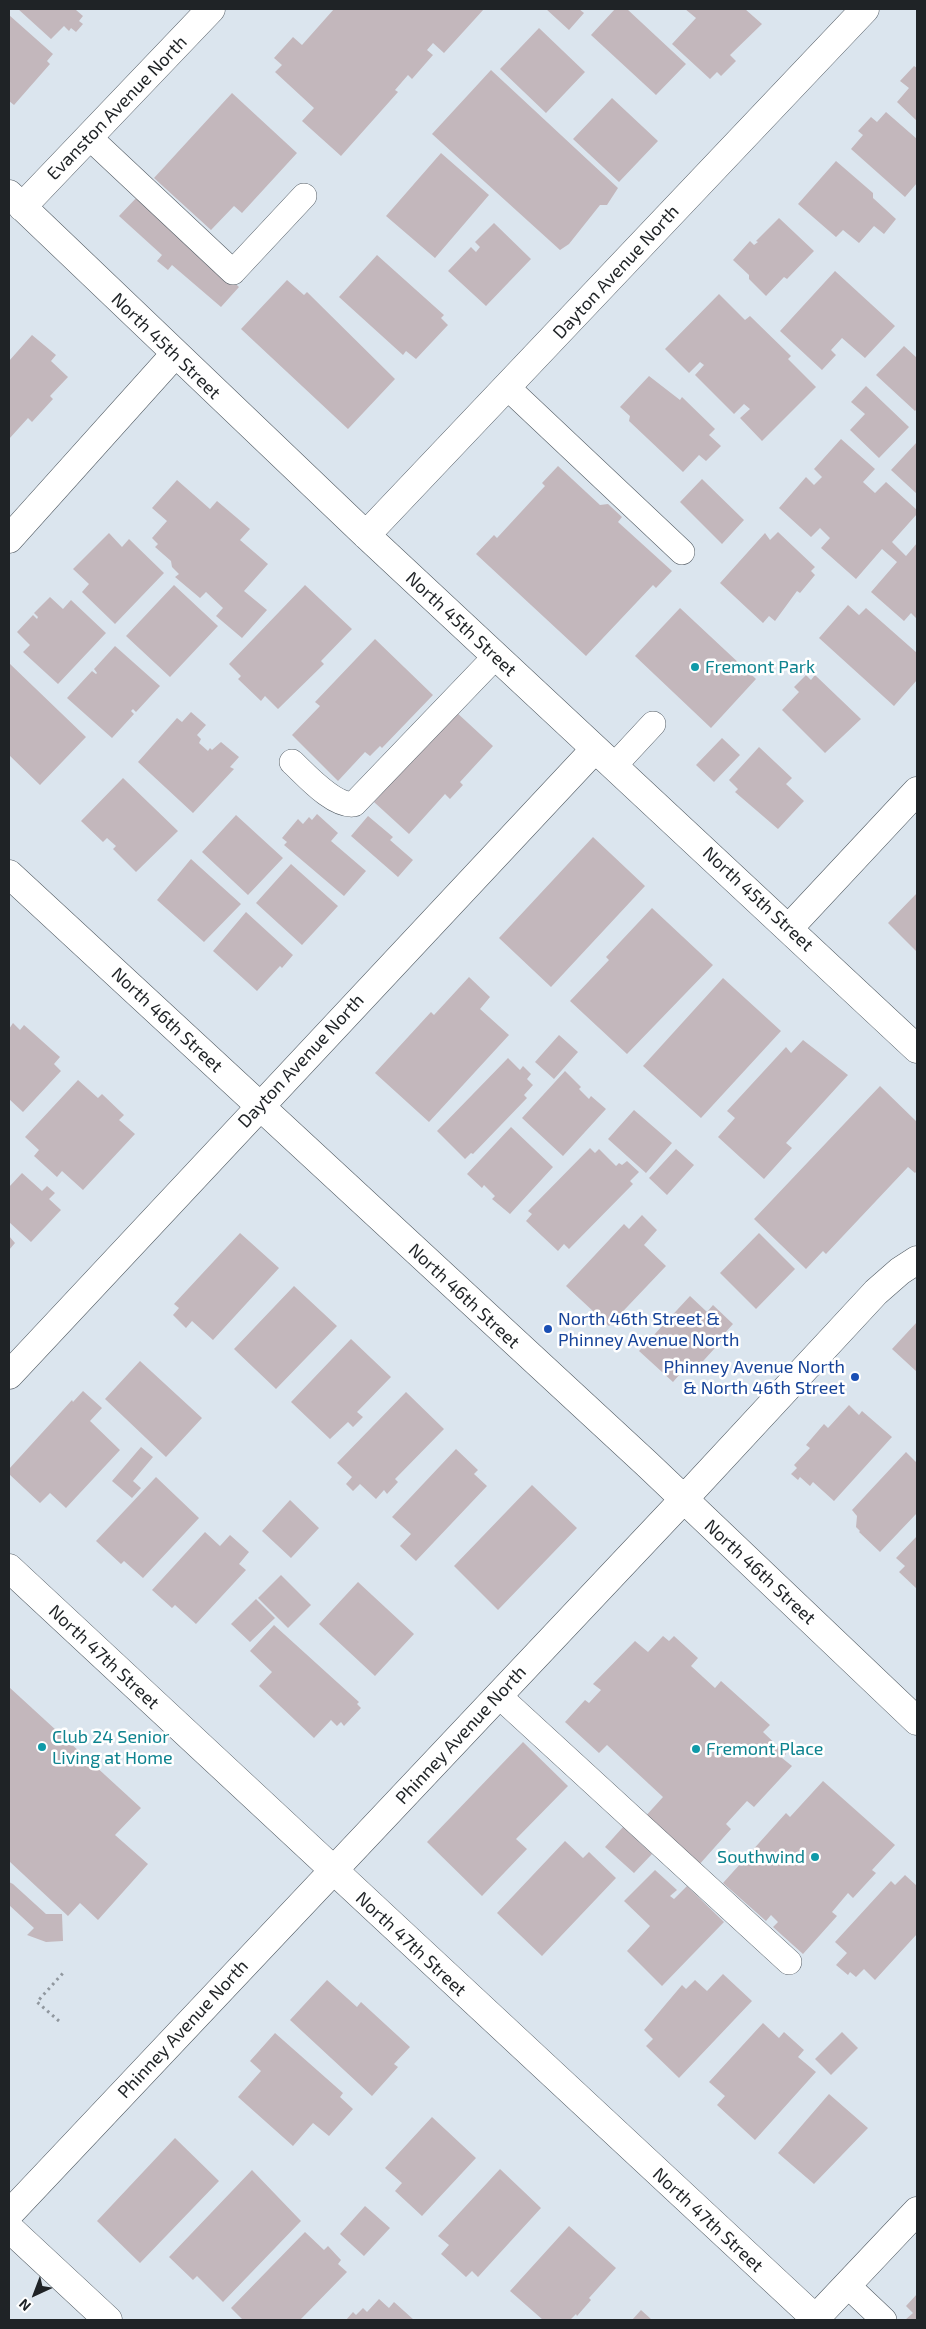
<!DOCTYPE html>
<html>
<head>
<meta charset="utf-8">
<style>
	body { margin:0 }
	#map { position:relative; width:926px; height:2329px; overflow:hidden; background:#dbe5ee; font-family:"Exo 2",sans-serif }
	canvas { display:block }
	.frame { position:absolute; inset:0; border:10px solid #1f2326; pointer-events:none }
	.north { position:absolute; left:10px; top:2269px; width:50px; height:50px; -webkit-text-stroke:4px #fff; paint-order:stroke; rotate:223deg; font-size:14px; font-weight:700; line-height:20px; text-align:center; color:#1f2326 }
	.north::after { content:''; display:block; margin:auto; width:18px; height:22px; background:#1f2326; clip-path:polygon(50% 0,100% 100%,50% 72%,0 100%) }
</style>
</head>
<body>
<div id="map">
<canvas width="926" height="2329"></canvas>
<div class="frame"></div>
<div class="north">N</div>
</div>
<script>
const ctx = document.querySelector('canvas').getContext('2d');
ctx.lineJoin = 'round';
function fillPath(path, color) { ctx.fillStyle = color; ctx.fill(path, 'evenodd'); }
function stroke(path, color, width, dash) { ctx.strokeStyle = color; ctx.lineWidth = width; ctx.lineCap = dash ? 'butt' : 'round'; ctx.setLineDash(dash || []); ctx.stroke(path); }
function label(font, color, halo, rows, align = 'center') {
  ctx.font = font + ' "Exo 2",sans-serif'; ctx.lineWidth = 5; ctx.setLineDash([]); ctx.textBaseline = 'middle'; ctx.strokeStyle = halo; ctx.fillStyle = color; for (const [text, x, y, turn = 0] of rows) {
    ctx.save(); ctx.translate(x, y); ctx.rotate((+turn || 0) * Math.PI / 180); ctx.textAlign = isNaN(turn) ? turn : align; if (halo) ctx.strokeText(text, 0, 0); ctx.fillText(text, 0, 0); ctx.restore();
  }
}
const building = new Path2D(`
	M18,9H77L76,10L83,16L79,21L83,24L76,32L71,28L69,31L64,26L51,39Z
	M334,9H484L444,53L433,43L427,50L433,55L412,79L408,75L395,90L398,92L341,156L302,121L314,108L275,72L282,65L274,58L293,37L302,45Z
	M546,9H579L584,13L569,30Z
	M615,9H627L686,64L656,95L591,35Z
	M685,9H745L762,24L730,55L736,61L721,76L717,72L710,79L672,44L696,18Z
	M9,15L53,54L47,61L50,64L14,105L9,101Z
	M539,28L585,72L546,113L500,69Z
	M914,66L917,68V121L897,102L909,88L900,81Z
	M491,70L618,188L607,205H600L569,244L560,250L432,134Z
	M232,93L297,153L242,213L234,206L211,230L154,178Z
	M612,98L658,141L619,182L573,139Z
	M886,112L917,139V183L905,197L851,149L863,135L858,131L871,117L877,122Z
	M441,153L489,195L435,258L386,216Z
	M836,161L873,193V198L896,219L884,234L874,226L859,243L843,230L836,237L798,204Z
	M139,195L239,287L221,307L172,265L168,270L157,261L162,255L119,216Z
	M779,218L814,251L787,279L784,277L766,296L749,279V275L733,260L750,241L754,245L758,242L756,241Z
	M494,223L531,259L486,306L448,271L471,247L476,252L480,247L475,242Z
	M377,255L444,315L441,318L448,325L416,359L406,351L403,355L339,297Z
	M835,271L895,326L865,358L842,338L831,350L836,355L822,370L780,331Z
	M287,280L304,295L307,292L395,379L348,429L241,329Z
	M719,294L745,320L750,316L791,356L788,359L816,387L762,441L740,418L750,409L744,404L734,414L695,375L704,365L700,362L689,373L665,349Z
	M32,335L56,355L51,361L68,377L50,396L53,399L32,422L28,418L9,439V361Z
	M904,346L917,358V409L915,411L876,375Z
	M649,376L680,400L682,397L715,429L709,435L721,446L706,461L699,455L683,472L629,421L630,416L620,407Z
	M866,386L909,427L879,458L850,430L865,414L851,402Z
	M841,439L875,469L863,482L875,493L886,482L917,510V514L892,542L906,556L917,543V619L911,613L904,621L871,592L897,562L882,549L856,579L821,548L830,538L820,528L811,537L779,508L806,477L814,485L822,477L814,469Z
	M917,442V494L891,470Z
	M558,466L600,505L608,504L622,517L618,522L672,571L656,588L653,585L586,656L476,554L494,535L497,538L545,486L542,483Z
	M702,479L744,520L722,544L680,502Z
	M177,480L210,509L217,501L250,529L240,540L268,564L244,591L267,610L242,638L216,616L223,608L206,592L200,598L175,577L179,574L172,567L171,561L155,547L158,544L152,538L167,521L152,508Z
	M778,532L815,567L811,571L815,575L800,593L797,591L775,621L769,616L763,623L720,583L765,533L770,540Z
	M109,533L122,547L129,539L164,573L115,624L82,592L89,584L73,569Z
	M174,585L218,626L170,677L126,636Z
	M305,585L352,629L321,661L324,664L278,709L265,696L261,701L238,679L241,676L229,664Z
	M50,597L63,609L71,600L106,633L58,684L23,652L30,645L17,632L33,615L37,619L38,617L34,613Z
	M848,605L859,615L866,608L917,653V680L894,706L819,638Z
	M680,608L756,679L711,728L635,656Z
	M375,639L433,695L382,748L380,746L370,756L365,752L338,781L292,735L320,706L315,702Z
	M115,646L160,686L136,712L133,709L131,711L134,714L112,738L67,698L92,671L96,674L97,673L94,669Z
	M9,663L86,737L40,785L9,755Z
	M806,675L811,680L815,675L861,719L825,753L782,710L799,692L794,687Z
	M455,711L493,746L460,782L463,785L450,799L445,794L409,834L374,802Z
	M191,712L206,725L197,735L201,739L199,743L208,751L210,748L212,750L221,742L239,757L230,767L234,769L193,813L138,762L177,718L182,722Z
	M722,738L740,755L714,782L696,765Z
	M759,747L792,778L786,784L804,801L778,829L735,792L738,789L729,780Z
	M123,778L178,831L136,872L113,849L116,846L107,838L103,842L81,821Z
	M317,814L338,833L331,841L366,871L344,896L284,845L287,842L282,838L298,819L303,824L309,817L312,820Z
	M236,815L283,858L248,895L202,852Z
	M368,816L393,837L390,840L413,860L398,877L351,836Z
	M593,837L645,886L551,987L499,938Z
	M191,859L241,904L204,942L157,900Z
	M291,864L338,906L302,945L256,903Z
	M917,893V952L888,923Z
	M652,908L713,965L627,1054L570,1001L609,960L606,957Z
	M246,912L293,955L282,968L280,966L257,991L213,951Z
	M469,977L490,997L480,1009L509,1035L429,1122L375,1073L431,1012L434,1015Z
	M723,978L781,1031L701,1118L643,1066Z
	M13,1023L20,1030L24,1025L60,1057L54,1064L61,1071L23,1112L9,1099V1029Z
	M559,1035L578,1052L554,1079L535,1062Z
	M803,1040L848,1075L786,1143L792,1148L764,1179L718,1137L735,1118L727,1111L786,1047L791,1053Z
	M508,1058L520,1070L523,1066L531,1074L527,1079L533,1085L524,1095L527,1098L473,1154L471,1153L465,1159L437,1131Z
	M565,1071L581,1087L579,1089L589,1099L591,1096L606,1109L563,1156L522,1118Z
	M78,1080L98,1098L102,1094L124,1115L119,1120L135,1134L83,1190L62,1171L57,1177L34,1156L39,1150L25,1137Z
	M880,1086L917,1122V1171L915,1173L908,1167L826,1254L823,1251L806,1269L754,1219Z
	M634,1110L672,1143L646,1173L608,1139Z
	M511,1127L553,1167L510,1214L492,1199L495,1196L484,1185L482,1188L467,1174Z
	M590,1148L595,1153L599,1149L616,1166L619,1163L622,1165L627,1161L639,1172L630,1181L633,1184L569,1249L564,1244L558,1251L526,1221L532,1214L528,1211Z
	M676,1149L694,1165L667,1195L649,1178Z
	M22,1173L42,1191L47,1186L55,1193L49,1199L61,1210L31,1242L9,1222V1187Z
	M642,1215L657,1230L644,1245L666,1266L609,1326L566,1286L624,1224L629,1229Z
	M240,1233L279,1268L213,1340L192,1321L186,1328L173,1315L179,1308L174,1304Z
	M759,1233L795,1269L756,1309L720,1273Z
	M9,1236L15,1243L9,1250Z
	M294,1286L337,1326L276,1389L234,1349Z
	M690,1296L707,1312L713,1305L733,1324L723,1335L725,1337L694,1371L688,1365L673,1382L639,1351Z
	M917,1322V1372L892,1349Z
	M351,1339L391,1377L357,1412L363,1417L353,1427L348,1422L330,1439L291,1402Z
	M140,1361L202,1418L166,1457L105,1399Z
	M83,1391L102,1408L90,1421L120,1450L66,1508L50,1493L40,1503L9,1474V1469L72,1400L73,1402Z
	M406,1392L444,1429L395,1479L398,1482L387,1494L384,1490L376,1499L360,1484L353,1491L346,1484L352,1477L337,1463Z
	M849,1405L859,1415L862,1411L892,1437L834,1501L813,1482L810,1486L800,1477L798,1480L791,1474L797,1468L794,1465L810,1448L806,1445L824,1424L828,1428Z
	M141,1447L153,1457L133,1481L141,1488L132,1498L112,1481Z
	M456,1449L478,1470L474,1474L487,1486L416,1561L400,1546L411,1534L392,1517Z
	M906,1452L917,1463V1513L880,1552L859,1532L860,1531L856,1527L857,1516L852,1510Z
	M156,1477L199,1518L143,1578L124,1561L121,1564L96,1541Z
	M532,1485L577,1528L498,1610L454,1566Z
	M290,1500L319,1528L291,1558L262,1531Z
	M205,1532L220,1546L230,1535L249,1552L239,1564L246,1570L196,1624L175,1605L172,1608L152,1590Z
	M917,1536V1589L899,1572L905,1566L896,1558Z
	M281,1575L311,1605L288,1628L258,1598Z
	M358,1582L414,1634L375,1676L319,1624Z
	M256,1599L275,1618L250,1642L231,1624Z
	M274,1625L359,1702L357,1704L361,1708L344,1726L341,1722L337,1726L331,1720L314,1738L259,1686L272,1672L250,1651Z
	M663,1636L669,1641L674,1636L698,1658L691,1666L715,1688L721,1681L770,1725L763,1732L786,1754L782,1758L792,1766L754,1807L747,1801L726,1824L731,1829L698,1866L643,1819L663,1797L607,1745L599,1753L565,1722L585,1700L589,1703L601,1690L593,1684L635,1641L648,1652Z
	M9,1687L141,1808L115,1835L148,1864L98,1920L80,1903L68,1916L9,1861Z
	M523,1742L568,1786L516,1839L527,1849L482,1896L427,1842Z
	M823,1781L895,1845L872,1870L876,1873L853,1898L848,1893L832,1912L837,1916L803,1954L773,1927L778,1922L771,1915L766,1921L723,1883L786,1813L790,1817Z
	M623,1827L652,1854L634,1873L605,1847Z
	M565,1841L583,1858L589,1852L616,1878L542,1956L497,1913Z
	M655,1870L677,1890L670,1896L674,1899L687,1886L724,1922L662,1986L627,1951L650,1926L624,1901Z
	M905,1875L917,1886V1934L875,1980L864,1969L856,1977L850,1972L848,1975L836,1965L847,1953L835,1942L891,1881L895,1885Z
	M9,1882L13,1884L46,1914H62L63,1941L46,1942L27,1935L34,1928L9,1905Z
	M723,1974L752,2001L679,2078L646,2046L653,2039L644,2030L682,1985L686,1989L695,1980L707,1991Z
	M327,1980L357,2007L361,2002L410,2047L394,2064L398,2067L372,2096L290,2020Z
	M763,2023L779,2038L784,2032L804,2050L798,2057L816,2072L755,2140L717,2105L725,2096L709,2082Z
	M842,2032L858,2048L831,2075L815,2059Z
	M275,2033L343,2093L340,2097L353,2109L329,2136L313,2123L293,2146L238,2097L261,2071L250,2061Z
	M829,2094L868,2128L814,2184L778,2153Z
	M432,2117L476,2158L422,2216L395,2191L402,2183L385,2168Z
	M175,2138L219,2181L140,2263L97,2221Z
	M500,2169L541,2208L478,2277L472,2271L466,2277L441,2254L449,2245L438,2236Z
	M252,2170L301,2221L223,2302L197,2276L193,2280L169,2257Z
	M365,2206L390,2228L364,2256L340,2234Z
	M569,2226L616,2268L589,2298L591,2300L577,2316L576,2314L570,2320H543L510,2291Z
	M305,2232L324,2250L328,2246L341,2260L338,2264L347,2272L300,2320H243L231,2308Z
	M917,2294V2320H905L913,2313L906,2306Z
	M379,2299L389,2308L394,2302L414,2320H346L353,2312L356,2315L363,2308L367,2312Z
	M641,2310L652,2320H632Z`);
const path = new Path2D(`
	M59,2021L37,2002L63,1973`);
const lane = new Path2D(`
	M89,137L233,272L304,196
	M507,387L682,552
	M292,762C306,775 334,807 354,804L496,656
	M614,766L653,724
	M498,1695L789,1962
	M847,2285L884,2320`);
const street = new Path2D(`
	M9,194L366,535L917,1049
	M22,207L211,9
	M366,535L865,9
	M9,539L175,354
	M789,928L917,791
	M9,1375L595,749
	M9,1568L816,2319
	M9,2228L108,2320
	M814,2320L917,2211`);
const secondary = new Path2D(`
	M9,874L647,1464L917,1721
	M9,2214L684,1499L876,1292L900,1271L917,1260`);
const markers = [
	[695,667,5,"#0f9aa8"],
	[548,1329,5,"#1a4fb4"],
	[855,1377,5,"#1a4fb4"],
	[42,1747,5,"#0f9aa8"],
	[696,1749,5,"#0f9aa8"],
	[815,1857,5,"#0f9aa8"]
];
const streetNames = [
	["Evanston Avenue North",117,108,-46],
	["Dayton Avenue North",616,272,-47],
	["North 45th Street",166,346,44],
	["North 45th Street",461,624,43],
	["North 45th Street",758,899,43],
	["North 46th Street",167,1020,43],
	["Dayton Avenue North",301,1061,-47],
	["North 46th Street",464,1296,43],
	["North 46th Street",760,1572,43],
	["North 47th Street",104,1657,43],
	["Phinney Avenue North",461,1735,-47],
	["North 47th Street",411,1944,43],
	["Phinney Avenue North",183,2029,-47],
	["North 47th Street",708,2220,43]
];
const cultureNames = [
	["Fremont Park",705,667],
	["Club 24 Senior",52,1737],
	["Living at Home",52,1758],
	["Fremont Place",706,1749],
	["Southwind",805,1857,"right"]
];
const transitNames = [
	["North 46th Street &",558,1319],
	["Phinney Avenue North",558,1340],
	["Phinney Avenue North",845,1367,"right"],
	["& North 46th Street",845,1388,"right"]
];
fillPath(building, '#c3b7bc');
stroke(lane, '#535c64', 26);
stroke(street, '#535c64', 29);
stroke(secondary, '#535c64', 29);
stroke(path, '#90979e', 3, [2.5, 4]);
stroke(lane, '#fff', 25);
stroke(street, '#fff', 28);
stroke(secondary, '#fff', 28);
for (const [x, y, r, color] of markers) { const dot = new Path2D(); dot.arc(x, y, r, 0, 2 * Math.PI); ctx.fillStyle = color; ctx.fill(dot); stroke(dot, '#fff', 2); }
label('18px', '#1f2326', '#fff', streetNames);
label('18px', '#0d838f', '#fff', cultureNames, 'left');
label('18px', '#164399', '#fff', transitNames, 'left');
</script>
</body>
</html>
